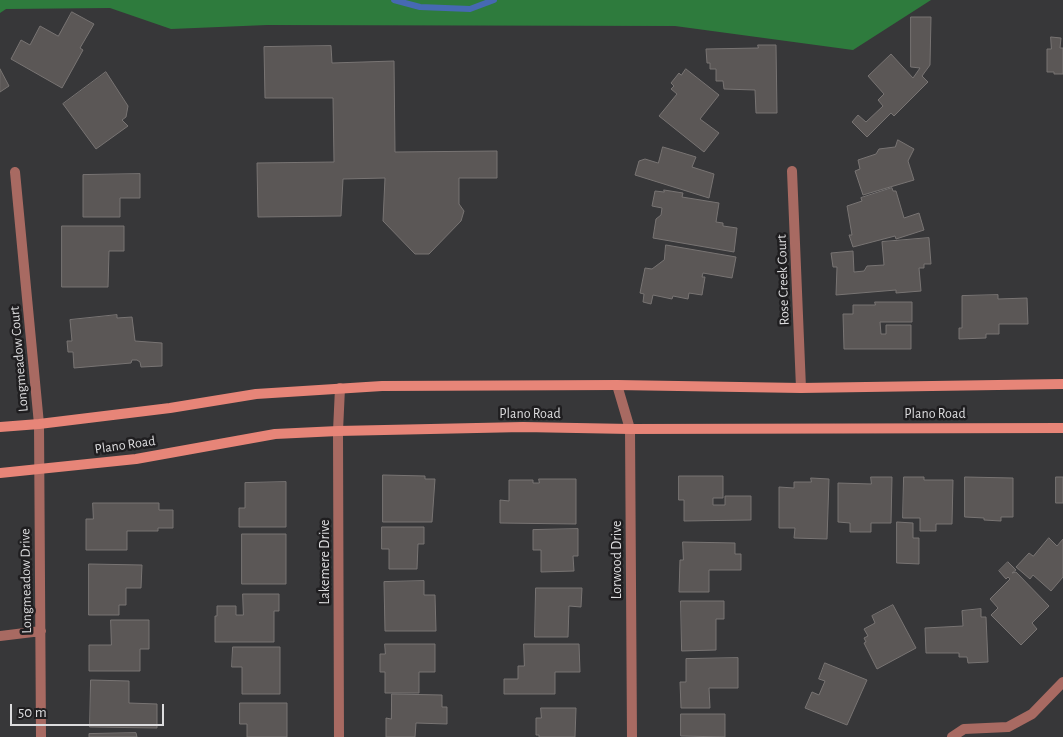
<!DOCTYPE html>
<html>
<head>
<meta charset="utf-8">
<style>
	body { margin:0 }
	#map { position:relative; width:1063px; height:737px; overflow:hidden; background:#373739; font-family:"Alegreya Sans",sans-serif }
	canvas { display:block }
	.scale { position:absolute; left:10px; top:704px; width:154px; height:22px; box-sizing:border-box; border:2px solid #dcdcde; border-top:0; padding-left:6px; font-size:15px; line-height:18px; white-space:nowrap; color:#dcdcde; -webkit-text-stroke:4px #1f1e20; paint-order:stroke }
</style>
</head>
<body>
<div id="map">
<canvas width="1063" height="737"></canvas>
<div class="scale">50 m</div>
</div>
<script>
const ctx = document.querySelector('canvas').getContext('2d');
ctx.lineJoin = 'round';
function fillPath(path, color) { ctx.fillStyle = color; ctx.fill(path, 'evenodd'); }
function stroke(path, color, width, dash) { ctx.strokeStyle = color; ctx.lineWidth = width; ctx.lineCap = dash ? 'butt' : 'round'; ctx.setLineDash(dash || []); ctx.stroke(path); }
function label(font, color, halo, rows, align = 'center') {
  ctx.font = font + ' "Alegreya Sans",sans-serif'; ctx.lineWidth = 5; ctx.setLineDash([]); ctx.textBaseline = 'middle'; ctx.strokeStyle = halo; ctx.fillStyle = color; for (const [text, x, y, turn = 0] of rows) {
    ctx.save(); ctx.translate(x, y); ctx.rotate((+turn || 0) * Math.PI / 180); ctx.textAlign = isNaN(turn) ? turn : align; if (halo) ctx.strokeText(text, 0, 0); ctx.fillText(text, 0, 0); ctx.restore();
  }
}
const forest = new Path2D(`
	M0,0H931L853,50L675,26L267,25L171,29L110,8L6,9L0,13Z`);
const stream = new Path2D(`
	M394,0L420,7L470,9L494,0`);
const building = new Path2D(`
	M72,12L94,24L80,48L83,50L62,88L11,59L21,40L30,45L40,26L58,36Z
	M911,17H931L930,65L922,76L928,82L894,116L891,113L867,137L852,122L858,115L866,122L883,106L878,100L884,94L868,76L891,54L913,78L920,68L911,67Z
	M1051,37L1061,38L1060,48H1063V74H1054V72H1047V49H1051Z
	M758,45H776L777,113H756L755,90L724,89L723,81H716V69H710V63H707L706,49L758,48Z
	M331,46L332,63L394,61L395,152L497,151V178H459V204L464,211L461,221L429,254H415L383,221L385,178L343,179L341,216L258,217L257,163L334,162L333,98H265L264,47Z
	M0,69L9,86L0,92Z
	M686,69L719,95L700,119L719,133L704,152L659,116L677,94L671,89L674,86L671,83L679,73L681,75Z
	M106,72L128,106L126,117L122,120L128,126L96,149L63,104Z
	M898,140L914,149L908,161L914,180L863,195L855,171L860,169L858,160L876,154L879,149L895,147Z
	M663,147L696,157L692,167L714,174L709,198L635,175L639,161L645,159L658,163Z
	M140,174V198H120V217H83V175Z
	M892,188L893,191H896L904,218L919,213L924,230L896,239L895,236L853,247L849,235H852L847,206L862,201L861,198Z
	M664,190L683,193L682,197L719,203L716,222L723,223V226L737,228L734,252L653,238L656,219L661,215L662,208L652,206L655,191L664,192Z
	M62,226H124V251H109L108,287H62Z
	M929,238L931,264H924V268H919L921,291L896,293V290L836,295L837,267H833L831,253L853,251L854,272L864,271L867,266L884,265L882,242Z
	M666,245L736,257L732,278L703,273L702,277H705L702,295L689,293L688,299L673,296L672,299L653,295L651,304L643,302L644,294L640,293L645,268L652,269L664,260Z
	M998,295V299L1027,298L1028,324H999V334H986V338L959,339V328H962V296Z
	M875,302H912V322H880L881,334H886V325H911V349H844L843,314H853V305H875Z
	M117,315V318L132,317L135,341L162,343V366L141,367L140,362L137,360H132L131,363L74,368L73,352H68L67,341H72L70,320Z
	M383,475L425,476V479H435L432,522H383Z
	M679,476H723V498H713V505H725V496H751V520L684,521V500H679Z
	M871,477H892L891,523H871V532H850V523L838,522V483L871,484Z
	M904,477H924V480H953L952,524H936V531H920V518H903Z
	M965,477L1013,478V517H1001V521L984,520V518L965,517Z
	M1056,477H1063V503H1056Z
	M811,478L829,479L827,539L794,538L795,528H779V487L794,488V482H811Z
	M539,479H576V524L500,523V500L509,501V480H533V483H539Z
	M286,482V527H239V508H245V483Z
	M93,503H159V510H173V528H158V531H127V550H86V519H93Z
	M897,522L913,523V538H919V564L897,563Z
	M382,527H424V544H418L417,569H389V549H382Z
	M578,529V556H573L574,571L541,572V550H533V530Z
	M242,534H286V584H242Z
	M1049,538L1057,546L1063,539V577L1051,591L1033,575L1030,579L1016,567L1029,553L1033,556Z
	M683,542L735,543V554H741V570H709V592H679L680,560H683Z
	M1008,562L1016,570L1012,573L1016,572L1049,606L1032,623L1037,629L1021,645L991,615L998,608L990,599L1010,579L1008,577L1006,579L999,571Z
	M89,564L142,565L141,588H126V605H119V615H89Z
	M424,581V595H435L436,631H385L384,582Z
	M536,588H582L581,607L569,606L568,637H535Z
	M243,594H279V611H274V642H215V616H217V606H236V615H243Z
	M681,601H724V619H716V650L682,651Z
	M893,605L916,648L877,669L864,643L866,642L864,638L868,636L864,629L875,623L872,616Z
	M981,609V617H986L988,662L968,663L967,657H959V653H926L925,628L963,626L962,611Z
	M111,620H149V649H140V671H89V645H111Z
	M385,644H435V672H419V693H385V672H380V654H385Z
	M524,644H579L580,672H555V694H504V679H518V666H524Z
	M233,647H280V694H242V667H232Z
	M738,658V688H709L710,708H681L680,682H686V659Z
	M825,663L867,680L847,725L805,708L812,692L819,695L825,681L819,679Z
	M91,680L129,681V703L157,704V728L90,727Z
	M392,694L442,695V707H447V724L416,723L415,737H386V718L391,719Z
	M240,703H287V737H247V724H240Z
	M541,708H576L575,737H539V735H536V718H541Z
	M681,714H725V737L681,736Z
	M136,733L137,737H89V734Z`);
const street = new Path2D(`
	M792,171L801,388
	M15,172L39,424L41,737
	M617,385L630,429L632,737
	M0,636L41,631
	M339,737L338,431L340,388
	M952,737L964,729L1008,727L1032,714L1063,682`);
const secondary = new Path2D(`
	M0,427L39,424L170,408L256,394L382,386L617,385L801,388L1063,384
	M0,473L136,459L275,434L338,431L523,427L630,429L1063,428`);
const streetNames = [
	["Rose Creek Court",783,280,-92],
	["Longmeadow Court",19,359,-95],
	["Plano Road",530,414],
	["Plano Road",935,414],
	["Plano Road",125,445,-8],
	["Lorwood Drive",617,560,-90],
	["Lakemere Drive",325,562,-90],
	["Longmeadow Drive",26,581,-91]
];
fillPath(forest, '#2e7b3d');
stroke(stream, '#4669b2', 6);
fillPath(building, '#5b5756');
stroke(building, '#787473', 1);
stroke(street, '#a86a62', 10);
stroke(secondary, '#e78578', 10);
label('14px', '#dcdcde', '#1f1e20', streetNames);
</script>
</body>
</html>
